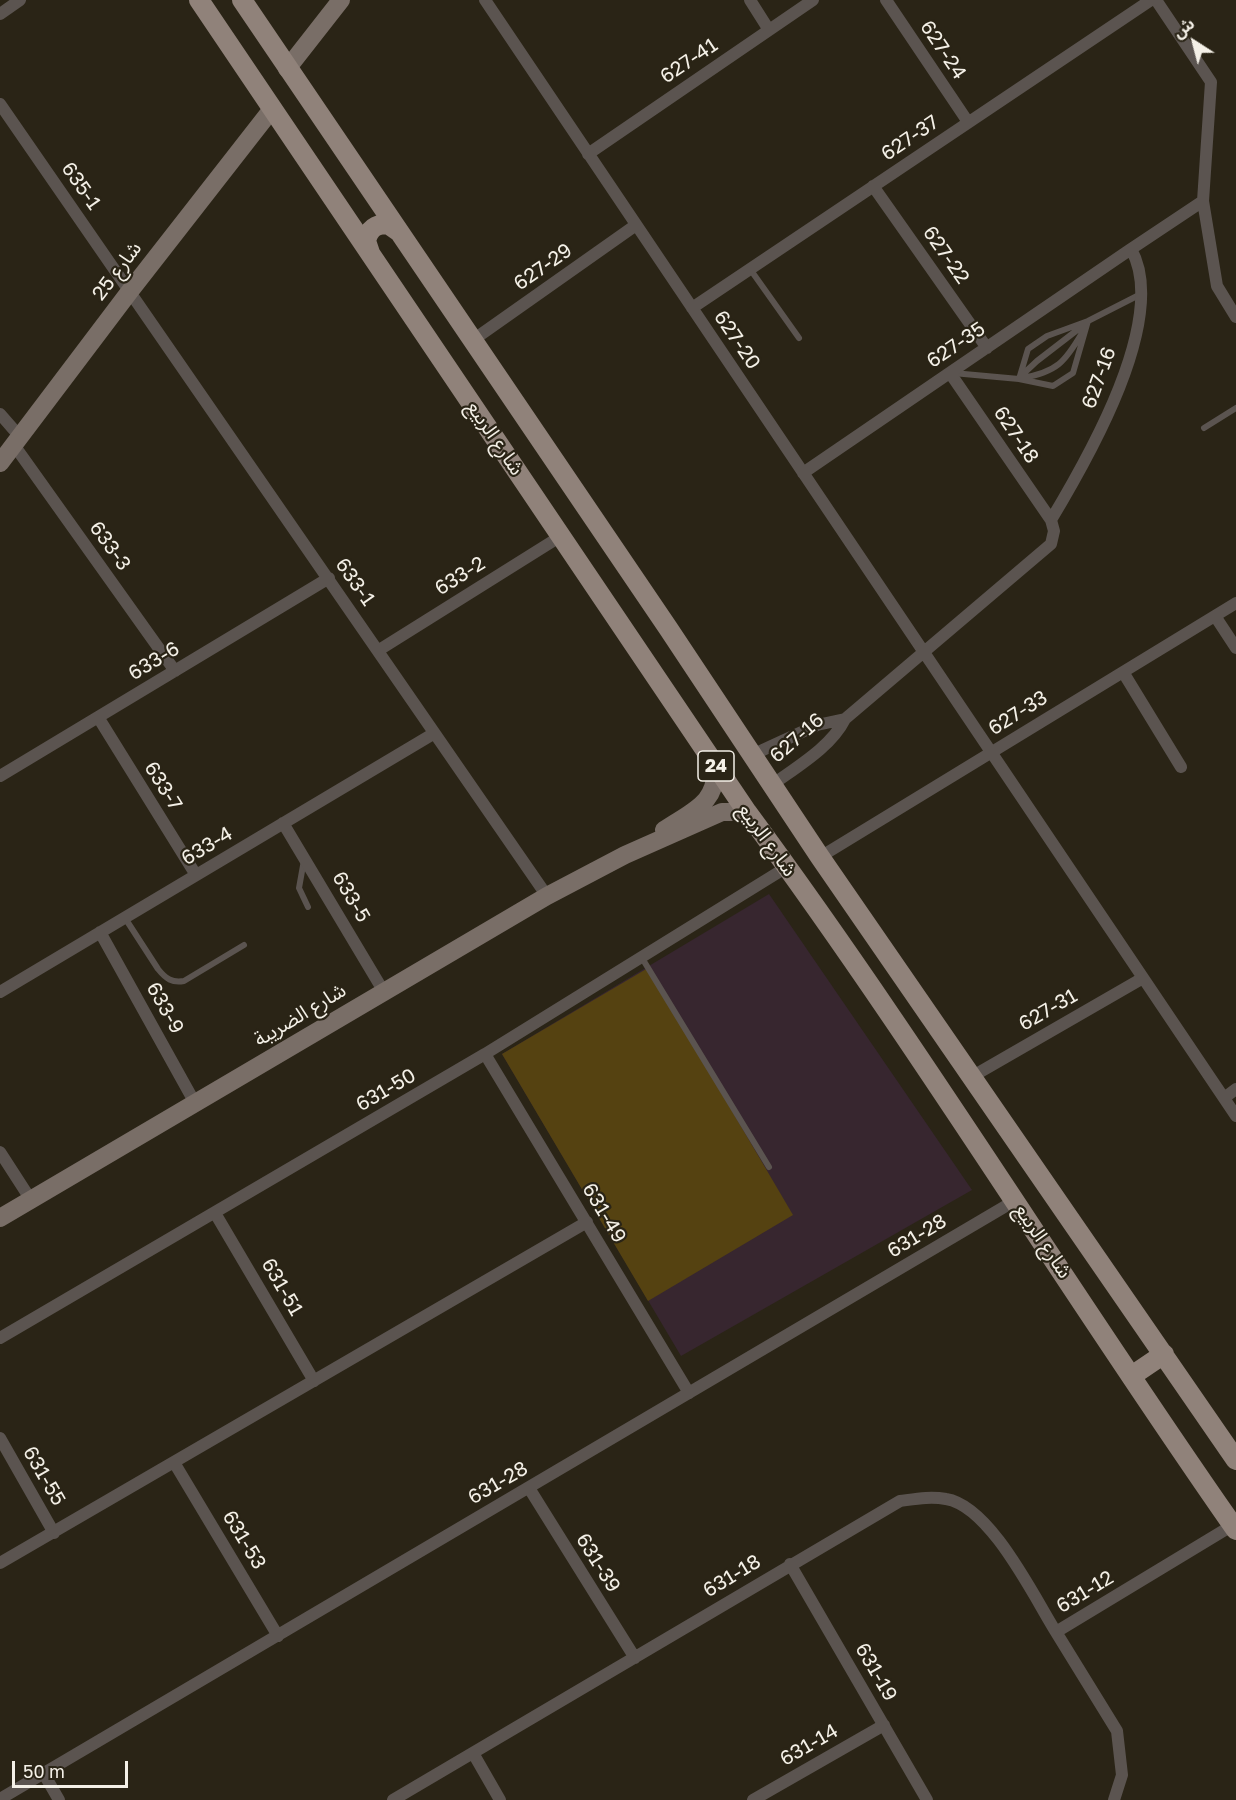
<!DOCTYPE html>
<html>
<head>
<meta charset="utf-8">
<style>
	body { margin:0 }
	#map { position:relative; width:1236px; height:1800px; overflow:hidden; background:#2a2416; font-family:"Golos Text","Noto Sans Arabic",sans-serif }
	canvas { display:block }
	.north { position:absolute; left:1164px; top:12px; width:60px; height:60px; -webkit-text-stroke:4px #2a2416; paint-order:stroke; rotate:324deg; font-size:16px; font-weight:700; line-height:24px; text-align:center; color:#f4f0e7 }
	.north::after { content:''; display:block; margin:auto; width:21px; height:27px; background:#f4f0e7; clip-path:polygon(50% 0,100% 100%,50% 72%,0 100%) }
	.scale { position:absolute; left:12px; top:1761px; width:116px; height:27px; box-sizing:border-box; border:3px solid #f4f0e7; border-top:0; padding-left:8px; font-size:18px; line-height:21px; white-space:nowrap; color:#f4f0e7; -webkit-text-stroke:4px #2a2416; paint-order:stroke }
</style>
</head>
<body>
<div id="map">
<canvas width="1236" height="1800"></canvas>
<div class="north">ش</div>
<div class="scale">50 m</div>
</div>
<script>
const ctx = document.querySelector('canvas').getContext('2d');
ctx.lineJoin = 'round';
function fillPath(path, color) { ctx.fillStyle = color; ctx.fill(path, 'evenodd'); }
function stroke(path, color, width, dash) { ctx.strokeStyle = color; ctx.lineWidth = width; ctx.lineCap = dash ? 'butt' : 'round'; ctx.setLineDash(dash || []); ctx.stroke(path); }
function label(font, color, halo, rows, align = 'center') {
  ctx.font = font + ' "Golos Text","Noto Sans Arabic",sans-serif'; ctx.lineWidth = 4.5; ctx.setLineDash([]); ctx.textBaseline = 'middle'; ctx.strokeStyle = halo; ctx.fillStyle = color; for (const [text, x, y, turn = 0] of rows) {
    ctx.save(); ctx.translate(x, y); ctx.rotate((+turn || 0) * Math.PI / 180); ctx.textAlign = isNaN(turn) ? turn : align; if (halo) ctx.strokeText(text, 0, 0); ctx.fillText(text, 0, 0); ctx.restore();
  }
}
const education = new Path2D(`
	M769,894L972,1190L681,1356L502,1054Z`);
const green = new Path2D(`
	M648,968L793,1215L648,1301L502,1054Z`);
const lane = new Path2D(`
	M750,269L799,338
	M953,373L1019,379L1053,386L1073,373L1088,321
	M1021,376L1037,361L1085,324
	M1022,378C1057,372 1065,362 1082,333
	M1019,379L1028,349L1047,336L1088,321L1139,295
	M1204,428L1236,408
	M304,860L299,888L308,907
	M125,918L158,969C166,979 172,983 184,981L244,945
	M642,958L769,1167`);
const street = new Path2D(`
	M485,0L1236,1116
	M750,0L769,30
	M886,0L968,122
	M0,14L20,0
	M0,104L547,896
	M588,154L813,0
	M873,186L987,348
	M1203,201L1217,286L1236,317
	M692,308L1151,0
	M473,340L636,225
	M950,373L1051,520
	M0,414L21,438
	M14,445L175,671
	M803,473L1131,249
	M1215,616L1236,648
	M379,650L561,536
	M1123,672L1181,767
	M98,717L196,875
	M752,755L817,725L845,719
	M0,776L329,578
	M772,785C798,766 831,747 845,719L1051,544L1054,531L1051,520C1087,460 1170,318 1131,249L1203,201L1211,82L1156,0
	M283,823L384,992
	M820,857L1236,603
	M100,932L195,1103
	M0,992L433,734
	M485,1054L689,1393
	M973,1076L1143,978
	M1224,1098L1236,1089
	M0,1152L31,1200
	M215,1213L314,1381
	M0,1338L485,1054L787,867
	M0,1438L54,1533
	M175,1464L278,1636
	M529,1488L635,1658
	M0,1563L587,1222
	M790,1564L927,1800
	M473,1753L500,1800
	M44,1774L59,1800
	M0,1799L1016,1200
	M393,1800L900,1501C915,1499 930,1496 946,1499C990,1506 1033,1595 1056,1632
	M753,1800L884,1725
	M1114,1800L1122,1775L1117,1731L1056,1632L1233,1525`);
const secondary = new Path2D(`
	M287,69L341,0
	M0,463L130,291L272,109
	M664,830C692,811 719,803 715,765
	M0,1218L547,896L625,855L722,812H747`);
const primary = new Path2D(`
	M199,0L747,812C919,1045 1070,1293 1236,1530
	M242,0L668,628L820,857L1236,1460
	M370,253L366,241C369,229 375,224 388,224L398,231
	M1133,1375L1164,1354`);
const shields = [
	[716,766,36]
];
const shieldNames = [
	["24",716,766]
];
const streetNames = [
	["627-24",943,50,56],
	["627-41",689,61,-34],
	["627-37",910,138,-34],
	["635-1",81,186,55],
	["627-22",946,255,55],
	["627-29",543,267,-35],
	["شارع 25",117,271,-53],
	["627-20",737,340,56],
	["627-35",956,345,-34],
	["627-16",1099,378,-70],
	["627-18",1016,435,56],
	["شارع الربيع",495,438,56],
	["633-3",110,546,54],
	["633-2",460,576,-32],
	["633-1",355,582,55],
	["633-6",154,661,-31],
	["627-33",1018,713,-32],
	["627-16",797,738,-41],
	["633-7",163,786,58],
	["شارع الربيع",767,840,54],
	["633-4",207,846,-31],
	["633-5",351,897,60],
	["633-9",165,1008,61],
	["627-31",1048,1010,-30],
	["شارع الضريبة",300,1015,-31],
	["631-50",386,1090,-30],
	["631-49",604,1213,59],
	["631-28",917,1236,-31],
	["شارع الربيع",1043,1241,56],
	["631-51",282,1287,60],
	["631-55",44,1476,60],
	["631-28",498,1483,-30],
	["631-53",244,1540,59],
	["631-39",598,1563,58],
	["631-18",732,1576,-31],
	["631-12",1085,1592,-31],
	["631-19",876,1672,60],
	["631-14",809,1745,-30]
];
fillPath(education, '#37262f');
fillPath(green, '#554211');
stroke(lane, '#5b5450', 6);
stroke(street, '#5b5450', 12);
stroke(secondary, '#796e67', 18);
stroke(primary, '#90827a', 20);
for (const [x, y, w] of shields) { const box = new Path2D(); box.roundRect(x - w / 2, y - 15, w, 30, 4.5); ctx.fillStyle = '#2a2416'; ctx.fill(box); stroke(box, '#f4f0e7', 1.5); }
label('bold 18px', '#f4f0e7', null, shieldNames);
label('20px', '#f4f0e7', '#2a2416', streetNames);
</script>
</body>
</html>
